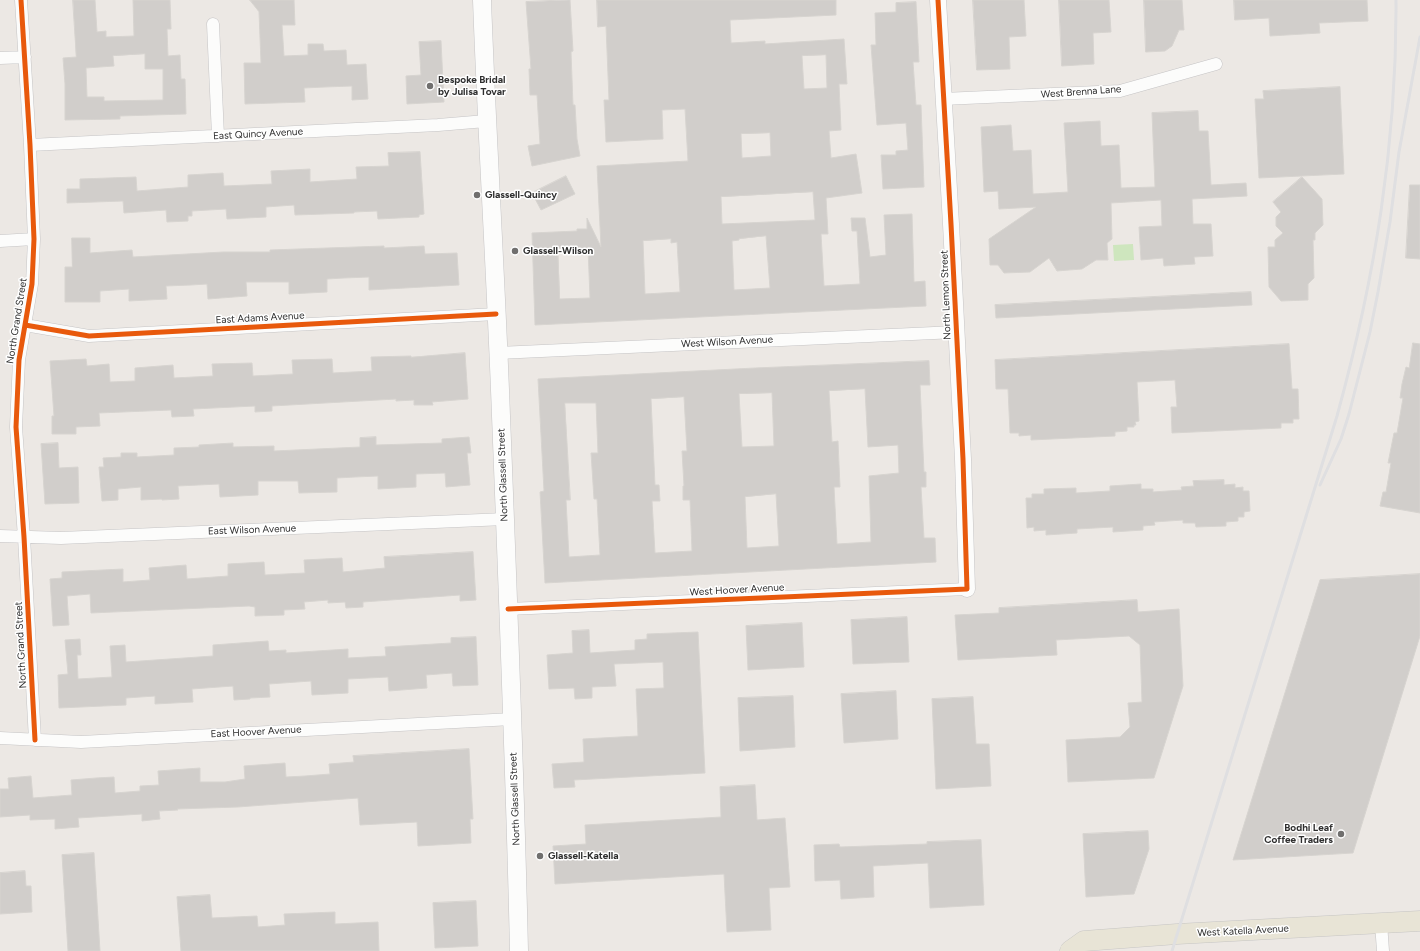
<!DOCTYPE html>
<html>
<head>
<meta charset="utf-8">
<style>
	body { margin:0 }
	canvas { display:block; background:#ece8e4 }
</style>
</head>
<body>
<canvas width="1420" height="951"></canvas>
<script>
const ctx = document.querySelector('canvas').getContext('2d');
ctx.lineJoin = 'round';
function fillPath(path, color) { ctx.fillStyle = color; ctx.fill(path, 'evenodd'); }
function stroke(path, color, width, dash) { ctx.strokeStyle = color; ctx.lineWidth = width; ctx.lineCap = dash ? 'butt' : 'round'; ctx.setLineDash(dash || []); ctx.stroke(path); }
function label(font, color, halo, rows, align = 'center') {
  ctx.font = font + ' Figtree,sans-serif'; ctx.lineWidth = 3; ctx.setLineDash([]); ctx.textBaseline = 'middle'; ctx.strokeStyle = halo; ctx.fillStyle = color; for (const [text, x, y, turn = 0] of rows) {
    ctx.save(); ctx.translate(x, y); ctx.rotate((+turn || 0) * Math.PI / 180); ctx.textAlign = isNaN(turn) ? turn : align; if (halo) ctx.strokeText(text, 0, 0); ctx.fillText(text, 0, 0); ctx.restore();
  }
}
const green = new Path2D(`
	M1133,244L1134,260L1114,261L1113,245Z`);
const building = new Path2D(`
	M73,0H95L97,32L106,31V37L134,36L133,0H170L171,29H167L168,56L180,55L181,79H185L186,114L120,116V119L65,120V84L63,58L76,57ZM145,54V69H163V100L104,101V97H87L86,68L114,66L113,56Z
	M250,0H294L295,25H282L284,56L308,55V44H323L324,51L346,50L347,65L366,64L368,99L352,100V86L325,87L304,88L305,102L245,104L244,63H261L259,12Z
	M570,0L573,51L571,52L573,105H575L577,139L580,156L532,166L528,146L540,144L537,95H530L529,69H531L526,2Z
	M597,0H836V15L730,20L731,43L765,41V44L844,39L847,84H839L841,130L829,131L831,158L856,154L862,193L826,198L828,234H821L824,286L860,284L857,231H852L851,218H865L870,257L886,255L884,215L912,214L914,282L925,281L926,306L535,325L532,233L577,231V229H587V218L601,247L597,166L688,161L685,109L662,110L663,139L606,142L604,100H609L606,26L598,27ZM826,55L827,88L804,89L802,56ZM770,133L771,156L742,158L741,134ZM813,192L815,220L722,224L721,197ZM766,236L770,288L734,290L732,241L739,240V239ZM671,239V243L677,242L680,292L645,294L643,241ZM558,248H588L590,298L560,299Z
	M973,0H1024L1026,36L1009,37L1010,69L977,70Z
	M1059,0H1109L1111,32L1093,33L1094,64L1062,66Z
	M1144,0H1182L1184,30H1179L1172,46L1165,51L1146,52Z
	M1234,0H1367L1368,21L1319,23L1320,33L1270,36L1269,18L1235,20Z
	M916,2L919,62H913L916,105H921L924,187L883,189L881,155H896V151L908,150L906,123L877,125L871,45H876L875,13L896,12V3Z
	M441,41L444,102L407,104L406,76L421,75L419,42Z
	M1340,87L1344,174L1259,178L1255,99H1264L1263,91Z
	M1198,111L1199,131H1208L1211,185L1246,183L1247,196L1192,199L1193,224H1211L1213,256L1194,257L1195,264L1179,265L1164,266L1163,258L1141,260L1139,227L1162,226L1161,200L1111,203L1112,239L1107,243L1108,260H1096L1082,269L1069,270L1057,271L1049,258L1030,272L1004,273L998,265H990L989,239L1036,207L999,209L998,191L984,192L981,127L1011,125L1013,151L1031,150L1033,194L1068,192L1064,123L1100,121L1101,146L1119,145L1121,188L1155,187L1152,113Z
	M420,152L424,214L419,215V217L378,219L377,211L354,212V213L295,215L294,205L266,207V217L227,219L226,209L192,211V216H188V221L167,222L166,210L124,213L123,201L67,203V189H80V179L136,177L137,191L188,187V175L223,173L224,186L272,184L271,171L310,169V182L357,179L356,167L389,166L388,153Z
	M566,176L575,194L541,210L532,193Z
	M1302,177L1322,199L1323,225L1315,233V240H1313L1314,278L1308,284V300L1281,301L1269,287L1268,247H1275V240L1283,233L1276,226V217L1281,212L1273,202Z
	M1410,185H1420V259L1406,258Z
	M72,238H90V253L132,250L133,257L223,252H270V250L384,246V248L424,246L425,254L457,253L459,285L369,290V277L344,278L327,279V292L289,294V282H246L247,296L208,299L207,284L191,285L166,286L167,299L129,301V289L100,291V302H65V267H72Z
	M1251,292L1252,305L996,318L995,305Z
	M1413,343L1420,344V513L1380,506L1383,492H1386L1391,463H1388L1394,433H1397L1403,398H1400L1402,384L1406,367L1409,368Z
	M1289,344L1292,389H1298L1299,419H1293V423H1281V428L1172,433L1171,407H1177L1175,380L1137,382L1139,421L1135,422L1136,425H1134V427H1127V431L1115,432V436L1031,440V435L1019,436V433H1010L1008,389H996L995,360Z
	M465,353L468,399L432,402L433,405H414V400L396,401V399L272,406V411L255,412V406L193,409L194,416L172,417L171,410L99,413L100,426L76,427V434H52V416H54L50,361L86,359L87,366L109,364L110,382L135,381V368L173,365L174,378L213,376L212,364L252,363L253,376L293,374L292,360L332,359L333,373L372,371L371,357L411,356V357Z
	M929,361L930,385H920L924,472H926V487H921L924,538H935L936,562L545,583L540,492L544,491L538,379L755,368ZM865,389L868,447L898,445L899,473L869,476L871,542L837,544L834,487H840L838,441L832,442L829,391ZM772,393L774,446L742,447L739,394ZM684,397L687,451H682L684,486H683V500H690L692,551L655,553L652,501H660L659,485H655L651,399ZM565,403H596L598,453H591L594,499H597L600,555L569,557L566,500H570ZM776,494L779,546L747,548L745,497Z
	M376,437V445L442,443V439L469,437L471,453H467L470,485L446,487L445,473L416,474V487L378,489V476L355,477L337,478V492L299,493L298,481H258V495L220,497L219,484L178,486L179,499L162,500V499L141,500V487L118,489V500L102,501L99,467H104L103,458L121,457V453H137V457L174,455V448L199,447V445L233,443V447L274,446V451L360,447V438Z
	M58,443L59,468L78,467L79,503L45,504L41,444Z
	M1224,480V485L1235,484V488L1243,487V491H1249L1250,511L1244,512V517H1238V521L1226,522V526L1196,527L1195,523H1183V520L1154,522L1155,525L1143,526V530L1113,532V527L1077,529V533L1046,535V530L1034,531V527L1027,528L1026,498H1032V494H1044V489L1076,488V493L1110,491V486L1141,484V489H1153V492L1182,490L1181,487L1194,486L1193,481Z
	M473,552L476,600L460,601V595L363,602V607L346,608L345,602L328,603V600L304,602L305,609L284,610V615L255,616V607L249,606L91,613L90,594L67,596L69,625L53,626L50,579L62,578V572L123,569V582L150,580L149,568L186,565L187,579L228,576V564L264,562L265,575L305,573L304,560L342,558L343,572L385,568L384,557Z
	M1420,574V636L1353,853L1233,860L1320,580Z
	M1137,600L1138,612L1179,609L1183,686L1154,778L1068,782L1066,740L1120,737L1130,727L1128,703L1142,702L1140,645L1129,636L1056,640L1057,655L958,660L955,615L999,613V608Z
	M907,617L909,662L853,664L851,620Z
	M802,623L804,667L748,670L746,626Z
	M589,630L590,653L635,650V640L647,639V634L698,632L705,773L574,780L575,787L554,788L552,764L584,762L583,739L638,736L636,689L664,688L663,662L614,664L616,686L592,687V698L575,699L574,688L549,689L547,655L573,653L572,631Z
	M476,637L478,685L453,686L452,673L426,675L427,688L389,691L388,677L348,679V693L312,695L311,681L269,684L270,697L250,698V699L234,700L233,686L192,689L193,702L155,704V696L126,698V705L59,708L58,675L68,674L65,640L80,639L81,655H77L78,679L112,677L110,646L125,645L126,662L213,656V645L268,641L269,651L286,650V653L348,649V658L386,656L385,647L451,643V638Z
	M896,691L898,739L844,743L841,694Z
	M793,696L795,747L740,751L738,698Z
	M973,697L976,744H989L991,786L936,789L932,699Z
	M469,749L473,819H470L471,843L418,846L417,822L360,825L358,798L238,807L177,809L178,810L159,811L160,819L142,821V814L78,818L79,827L55,829V819L30,820V815L0,817V789H9L8,778L31,776L33,798L72,795L71,780L96,778L114,777L115,793L140,791V786L159,785L158,771L200,768V782H225L245,779L244,766L285,763L286,777L305,776L330,774L329,764L354,762L353,756Z
	M755,785L757,820L785,818L790,887L769,888L771,930L727,932L724,874L555,884L553,846L586,844L585,825L721,817L720,787Z
	M1148,831L1149,849L1134,894L1086,897L1083,834Z
	M981,840L984,905L930,908L928,863L873,866L874,897L841,899L840,880L815,881L814,845L839,844L840,847L927,844V842Z
	M94,853L100,951H68L62,855Z
	M25,871L26,886H31L32,912L0,914V873Z
	M210,895L212,918L257,916L258,927L285,925L284,914L335,912V924L378,922L379,951H181L177,897Z
	M476,901L478,946L435,948L433,903Z`);
const minor = new Path2D(`
	M21,0L30,145L34,239L32,284L19,360L16,427L24,537L35,740
	M213,24L218,136
	M0,58L25,57
	M943,99L1120,91L1216,64
	M30,145L438,125L486,121
	M0,241L34,239
	M25,325L89,336L496,314
	M498,353L956,332
	M0,536L61,538L505,519
	M508,609L967,589
	M0,738L81,742L512,719
	M1381,923L1383,951`);
const tertiary = new Path2D(`
	M938,0L951,224L963,459L967,589`);
const secondary = new Path2D(`
	M482,0C487,139 496,277 501,416C508,594 515,772 519,951`);
const primary = new Path2D(`
	M1070,951L1084,941L1177,934L1420,921`);
const rail = new Path2D(`
	M1320,485L1341,439L1349,414L1370,332L1378,292L1390,222L1399,152L1420,37
	M1172,951L1337,416C1375,278 1397,144 1396,0`);
const cycleway = new Path2D(`
	M21,0L30,145L34,239L32,284L19,360L16,427L24,537L35,740
	M25,325L89,336L496,314
	M508,609L967,589L963,459L951,224L938,0`);
const markers = [
	[430,86,4,"#706f6e"],
	[477,195,4,"#706f6e"],
	[515,251,4,"#706f6e"],
	[1341,834,4,"#706f6e"],
	[540,856,4,"#706f6e"]
];
const poiNames = [
	["Bespoke Bridal",438,80],
	["by Julisa Tovar",438,92],
	["Glassell-Quincy",485,195],
	["Glassell-Wilson",523,251],
	["Bodhi Leaf",1333,828,"right"],
	["Coffee Traders",1333,840,"right"],
	["Glassell-Katella",548,856]
];
const streetNames = [
	["West Brenna Lane",1081,92,-4],
	["East Quincy Avenue",258,134,-3],
	["North Lemon Street",946,295,-92],
	["East Adams Avenue",260,318,-3],
	["North Grand Street",17,321,-81],
	["West Wilson Avenue",727,342,-3],
	["North Glassell Street",503,475,-92],
	["East Wilson Avenue",252,530,-2],
	["West Hoover Avenue",737,590,-3],
	["North Grand Street",21,645,-93],
	["East Hoover Avenue",256,732,-3],
	["North Glassell Street",515,799,-92],
	["West Katella Avenue",1243,931,-3]
];
fillPath(green, '#cee6be');
fillPath(building, '#d1cecb');
stroke(building, '#d7d4d0', 1);
stroke(minor, '#c5c4c5', 13);
stroke(tertiary, '#c5c4c5', 17);
stroke(secondary, '#c5c4c5', 19);
stroke(primary, '#c6c5c4', 21);
stroke(minor, '#fcfcfb', 12);
stroke(tertiary, '#fcfcfb', 16);
stroke(secondary, '#fcfcfb', 18);
stroke(primary, '#e8e4d6', 20);
stroke(rail, '#dfdfe1', 3);
stroke(cycleway, '#e8590c', 5);
for (const [x, y, r, color] of markers) { const dot = new Path2D(); dot.arc(x, y, r, 0, 2 * Math.PI); ctx.fillStyle = color; ctx.fill(dot); stroke(dot, '#fff', 1.5); }
label('bold 10px', '#2e2e2e', '#fff', poiNames, 'left');
label('10px', '#2e2e2e', '#fff', streetNames);
</script>
</body>
</html>
